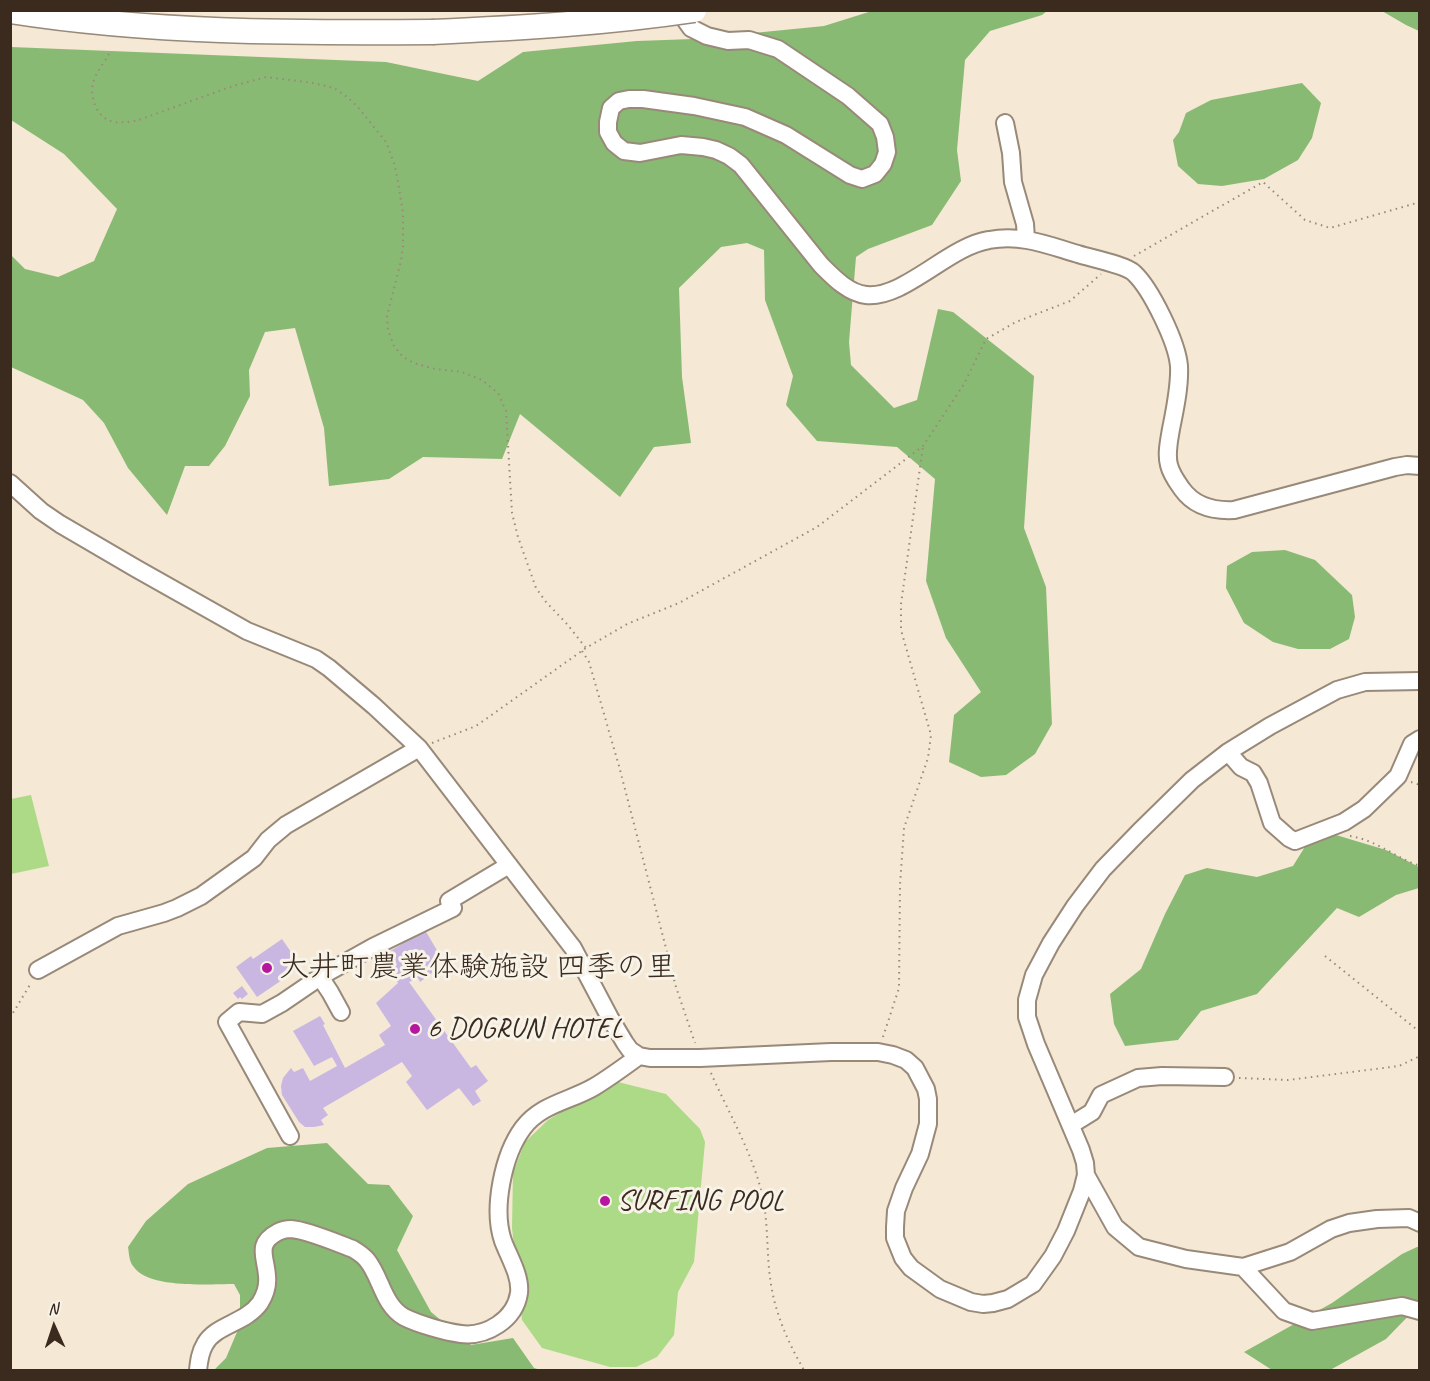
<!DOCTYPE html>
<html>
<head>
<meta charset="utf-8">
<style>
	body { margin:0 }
	#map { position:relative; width:1430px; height:1381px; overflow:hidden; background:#f5e8d4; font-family:Caveat,sans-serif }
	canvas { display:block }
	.frame { position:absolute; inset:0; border:12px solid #3b2a1e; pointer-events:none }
	.north { position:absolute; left:24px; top:1297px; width:60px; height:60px; -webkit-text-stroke:4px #f7f3e8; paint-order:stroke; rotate:357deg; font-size:16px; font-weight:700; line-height:24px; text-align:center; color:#3b2a1e }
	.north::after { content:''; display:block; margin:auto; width:21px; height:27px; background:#3b2a1e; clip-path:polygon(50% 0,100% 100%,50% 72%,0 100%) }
</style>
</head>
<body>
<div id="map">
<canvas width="1430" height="1381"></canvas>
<div class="frame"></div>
<div class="north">N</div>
</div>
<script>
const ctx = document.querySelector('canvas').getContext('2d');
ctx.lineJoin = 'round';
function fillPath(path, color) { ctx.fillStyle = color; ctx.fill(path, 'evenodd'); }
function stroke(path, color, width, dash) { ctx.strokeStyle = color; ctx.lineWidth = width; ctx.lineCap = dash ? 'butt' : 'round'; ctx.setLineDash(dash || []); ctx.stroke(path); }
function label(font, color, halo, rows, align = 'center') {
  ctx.font = font + ' Caveat,"Klee One",sans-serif'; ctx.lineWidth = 6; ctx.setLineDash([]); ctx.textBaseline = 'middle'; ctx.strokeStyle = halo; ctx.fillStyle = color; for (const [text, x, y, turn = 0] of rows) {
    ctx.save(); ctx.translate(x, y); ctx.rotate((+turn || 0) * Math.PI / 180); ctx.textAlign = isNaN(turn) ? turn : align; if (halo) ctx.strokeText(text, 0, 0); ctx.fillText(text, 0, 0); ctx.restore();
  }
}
const green = new Path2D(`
	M31,795L49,866L11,874V799Z
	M614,1081L666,1094L700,1129L705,1142L694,1262L678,1292L674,1335L657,1357L636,1367H610L542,1348L522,1320L512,1228L513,1173L525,1142L548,1120Z`);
const forest = new Path2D(`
	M872,11H1047L1042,15L990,31L965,60L957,150L961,181L932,225L868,249L856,257L849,342L851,365L894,408L917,400L938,309L953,312L1034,376L1024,528L1046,587L1052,724L1035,754L1006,775L981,777L949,762L954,715L981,692L946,638L926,581L935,479L897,447L817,441L786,405L793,376L765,300L764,250L747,243L721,247L679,288L682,377L691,443L654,447L620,497L520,414L502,459L423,457L389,479L329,486L324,428L295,328L265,332L249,370L250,396L225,446L209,466H185L167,515L128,468L104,423L83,400L11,367L10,254L25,269L58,277L94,261L117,209L64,154L11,120V47L386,62L478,81L523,52L637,41L693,39L824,26Z
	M1382,11H1419V31L1406,25Z
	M1302,83L1321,103L1312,138L1298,160L1264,179L1222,186L1198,184L1178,166L1173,140L1179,132L1186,113L1211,100Z
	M1285,550L1315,560L1352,595L1355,617L1349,639L1330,649H1298L1273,642L1244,623L1226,588L1227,566L1252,552Z
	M1316,829L1386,850L1419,867V888L1396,895L1359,917L1337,908L1257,994L1201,1011L1178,1040L1125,1046L1114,1024L1110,994L1141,969L1165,914L1185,875L1207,868L1257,877L1293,866Z
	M327,1143L368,1184L389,1185L413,1216L397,1250L431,1312L471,1345L513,1338L534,1368L541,1370H214L226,1358L240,1325V1295L234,1284C208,1284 148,1289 133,1266C129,1261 129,1253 128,1247L146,1221L188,1184L267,1148Z
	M1417,1247H1419V1305L1386,1339L1330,1370H1272L1244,1352L1332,1303L1402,1254Z`);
const building = new Path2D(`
	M425,930L441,957L433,962L437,969L420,982L418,978L409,982L471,1068L476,1065L488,1081L475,1091L481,1101L473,1106L459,1088L427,1110L406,1082L412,1076L402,1062L323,1108L328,1115L321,1120L324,1125L314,1127H305L299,1122L282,1095L281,1086L283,1078L291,1068L294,1072L303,1068L310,1081L337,1066L332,1057L314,1066L293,1031L320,1016L325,1024L323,1025L345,1068L385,1045L379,1035L391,1026L376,1003L398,983L382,956Z
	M282,939L298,962L295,964L298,969L257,997L236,967L251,956L253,959Z
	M242,986L248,994L242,999L240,997L238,999L233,993Z`);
const path = new Path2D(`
	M109,54C104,63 96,72 93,83C90,95 95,114 108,120C116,124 126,122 136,121L233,86L266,77L313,83L334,88L347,97L357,106L386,142L395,166L399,188L403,213V246L401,261L387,316L388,330L394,346L403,357L414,363L435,369L462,372L482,380L498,393L506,411L512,513L518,537L536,588L546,602L567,624L586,648
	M1134,256L1263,182L1305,220L1330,228L1420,202
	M582,651L589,662L619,766L676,987L695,1043
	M432,743L476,726L586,648L627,624L679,603L817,527L923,446L964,384L986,339L1016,322L1070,301L1101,274
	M1411,782L1420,785
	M1350,836C1376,840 1396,858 1420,866
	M1325,956L1420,1032
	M10,1018L31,983
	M883,1037L899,988L900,885L904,828L928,758L931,735L901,630V604L923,446
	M711,1073C729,1114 754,1155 763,1199C769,1229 766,1260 772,1290C777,1318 790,1346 804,1370
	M1239,1078L1288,1080L1399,1066L1420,1056`);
const minor = new Path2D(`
	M678,10L691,28L707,36L728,41L749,40L778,49L848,96L880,124L885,137L887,152L883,164L875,174L862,179L850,175L786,135L745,117L694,106L643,99H629L619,101L611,108L608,122V132L614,143L624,151L640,153L681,145L703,147L716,150L729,156L741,165L821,265C833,277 848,293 866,295C904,299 949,246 989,240C1022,234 1047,245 1078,254C1090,258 1126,265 1134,273C1151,289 1177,342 1179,366C1180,386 1175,409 1171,429C1169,441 1166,454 1169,465C1171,474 1177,482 1182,489C1194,506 1214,511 1234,510L1395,467L1407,465L1420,466
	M1005,123L1011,153L1013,182L1025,224L1026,239
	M10,483L41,511L60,524L137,569L247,631L316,659L329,668L374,706L419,748L535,899L573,948L610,1018L625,1043L630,1050L639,1056L650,1058H700L831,1052H878L893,1055L906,1060L915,1068L926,1089L928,1099V1124L920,1154L904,1188L896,1211L895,1227V1238L903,1258L911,1268L940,1289L971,1302L983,1304L993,1303L1008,1299L1033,1284L1053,1256L1066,1231L1082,1191L1086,1175L1085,1163L1081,1150L1036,1044L1027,1017V1000L1034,975L1051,943L1075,906L1103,869L1139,832L1192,780L1228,752L1270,726L1337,690L1365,682L1420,681
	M1228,752L1241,767L1253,773L1259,783L1272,823L1289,838L1295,841L1344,822L1364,809L1398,776L1412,744L1420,739
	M38,970L118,926L164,913L177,908L201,896L254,858L268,840L286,825L419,748
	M320,977L330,992L341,1012
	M1071,1125L1092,1112L1101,1095L1138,1078L1162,1076L1225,1077
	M290,1136L227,1022L239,1012L262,1014L282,1003L323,975L373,947L453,908L449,901L509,865
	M1086,1175L1115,1227L1139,1247L1186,1259L1243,1267L1290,1252L1331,1229L1349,1223L1377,1219L1409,1218L1420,1223
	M1243,1267L1284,1311L1312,1321L1402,1306L1420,1311
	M198,1370C199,1361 200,1352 205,1344C215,1325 246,1323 260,1303C265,1295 268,1285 267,1276C266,1257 255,1244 278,1232C282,1230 286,1229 291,1229C307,1230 337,1243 353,1249C358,1252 363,1255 367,1260C381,1277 383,1305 404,1317C418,1324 445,1332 461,1334C486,1337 515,1320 519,1293C521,1276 509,1257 503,1241C492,1209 503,1155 523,1128C541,1104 570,1101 594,1087C609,1078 624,1067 639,1056`);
const highway = new Path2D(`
	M10,11C150,33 291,33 432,32`);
const highwayBridge = new Path2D(`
	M432,32C519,28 607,23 694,10`);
const markers = [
	[267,968,6,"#b5179e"],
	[415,1029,6,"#b5179e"],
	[605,1201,6,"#b5179e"]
];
const poiNames = [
	["大井町農業体験施設 四季の里",279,968],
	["6 DOGRUN HOTEL",427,1029],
	["SURFING POOL",617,1201]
];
fillPath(green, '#acda87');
fillPath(forest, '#89ba74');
fillPath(building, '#cab7e1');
stroke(minor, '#988979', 20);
stroke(highway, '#988979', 27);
stroke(path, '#988979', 2, [1.5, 4.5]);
stroke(minor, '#fff', 16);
stroke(highway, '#fff', 24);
stroke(highwayBridge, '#988979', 27, []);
stroke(highwayBridge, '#fff', 24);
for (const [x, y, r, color] of markers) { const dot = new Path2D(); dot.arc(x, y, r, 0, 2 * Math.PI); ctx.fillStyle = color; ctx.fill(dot); stroke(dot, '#f7f3e8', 2); }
label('30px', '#3b2a1e', '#f7f3e8', poiNames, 'left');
</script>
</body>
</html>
